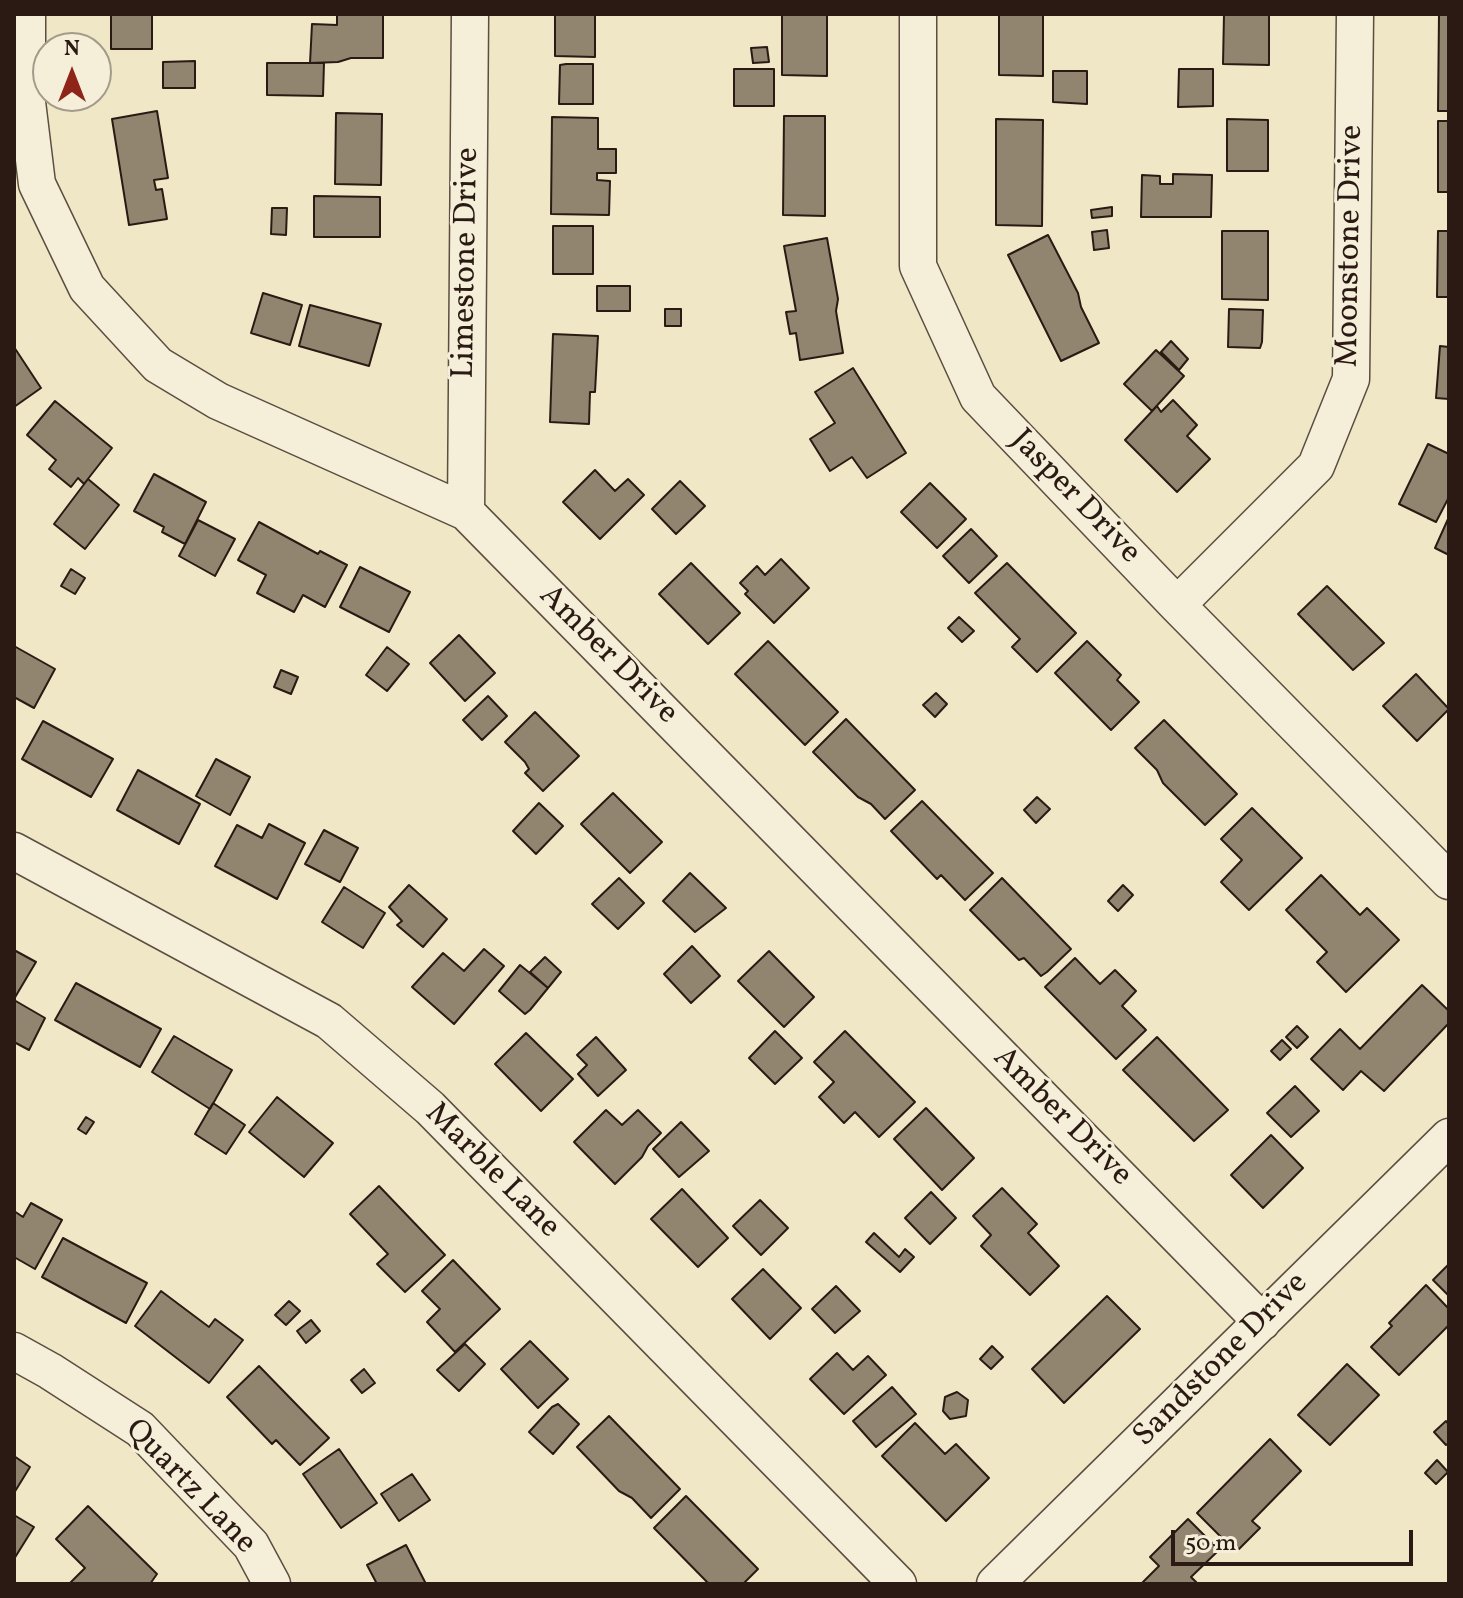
<!DOCTYPE html>
<html>
<head>
<meta charset="utf-8">
<style>
	body { margin:0 }
	#map { position:relative; width:1463px; height:1598px; overflow:hidden; background:#f0e7c6; font-family:Vollkorn,serif }
	canvas { display:block }
	.frame { position:absolute; inset:0; border:16px solid #2a1a13; pointer-events:none }
	.north { position:absolute; left:32px; top:32px; width:80px; height:80px; box-sizing:border-box; background:#f5efda; border:2px solid #a49a8a; border-radius:50%; rotate:0deg; font-size:22px; font-weight:700; line-height:32px; text-align:center; color:#2a1a13 }
	.north::after { content:''; display:block; margin:auto; width:28px; height:36px; background:#8f2418; clip-path:polygon(50% 0,100% 100%,50% 72%,0 100%) }
	.scale { position:absolute; left:1171px; top:1530px; width:242px; height:36px; box-sizing:border-box; border:4px solid #2a1a13; border-top:0; padding-left:10px; font-size:24px; line-height:28px; white-space:nowrap; color:#2a1a13; -webkit-text-stroke:6px #f5efda; paint-order:stroke }
</style>
</head>
<body>
<div id="map">
<canvas width="1463" height="1598"></canvas>
<div class="frame"></div>
<div class="north">N</div>
<div class="scale">50 m</div>
</div>
<script>
const ctx = document.querySelector('canvas').getContext('2d');
ctx.lineJoin = 'round';
function fillPath(path, color) { ctx.fillStyle = color; ctx.fill(path, 'evenodd'); }
function stroke(path, color, width, dash) { ctx.strokeStyle = color; ctx.lineWidth = width; ctx.lineCap = dash ? 'butt' : 'round'; ctx.setLineDash(dash || []); ctx.stroke(path); }
function label(font, color, halo, rows, align = 'center') {
  ctx.font = font + ' Vollkorn,serif'; ctx.lineWidth = 6; ctx.setLineDash([]); ctx.textBaseline = 'middle'; ctx.strokeStyle = halo; ctx.fillStyle = color; for (const [text, x, y, turn = 0] of rows) {
    ctx.save(); ctx.translate(x, y); ctx.rotate((+turn || 0) * Math.PI / 180); ctx.textAlign = isNaN(turn) ? turn : align; if (halo) ctx.strokeText(text, 0, 0); ctx.fillText(text, 0, 0); ctx.restore();
  }
}
const building = new Path2D(`
	M111,14H152V49H111Z
	M337,14H383V58H351L338,62L310,63L312,24L337,25Z
	M555,14H595V57L555,56Z
	M782,14H827V76L782,75Z
	M999,14H1043V76L999,75Z
	M1224,14H1269V65L1223,64Z
	M1439,14H1449V111H1438Z
	M767,47L769,62L753,63L751,48Z
	M195,61V88H163V62Z
	M267,63H324L323,96L267,95Z
	M566,64H593V104H559L560,65Z
	M734,69H774V106H734Z
	M1179,69H1213V106L1178,107Z
	M1053,71H1087V104L1053,102Z
	M157,111L168,178L154,180L156,190L162,189L167,219L129,225L112,119Z
	M336,113L382,114L381,185L335,184Z
	M784,116H825V216L783,215Z
	M552,117L598,118V149H616V173H597V180L610,181L609,215L551,214Z
	M996,119L1043,120L1042,226L996,225Z
	M1227,119L1268,120V171H1227Z
	M1438,121H1449V192H1438Z
	M1173,174L1212,175L1211,217H1141L1142,175L1160,176V184H1173Z
	M314,196L380,197V237H314Z
	M1112,207V216L1092,218L1091,210Z
	M272,208H287L286,235L271,234Z
	M553,226H593V274H553Z
	M1107,230L1109,248L1094,250L1092,232Z
	M1222,231H1268V300L1222,299Z
	M1438,231H1449V297H1437Z
	M1048,235L1078,293L1081,307L1099,343L1061,361L1008,255Z
	M827,238L838,299L836,311L843,353L800,360L796,333L790,334L786,312L796,311L784,246Z
	M597,286H630V311H597Z
	M263,293L302,305L290,345L251,333Z
	M310,305L381,324L369,366L299,346Z
	M665,309H681V326H665Z
	M1229,309L1263,310L1262,342L1260,348L1228,347Z
	M553,334L598,336L595,392H590L589,424L550,422Z
	M1171,341L1188,359L1179,370L1161,352Z
	M1440,346L1449,347V399L1436,398Z
	M14,347L41,388L14,407Z
	M1156,350L1184,376L1152,411L1124,384Z
	M853,368L906,453L867,478L852,457L830,471L810,439L835,423L815,392Z
	M1173,400L1197,425L1187,436L1210,459L1177,492L1125,440L1157,406L1161,412Z
	M55,401L112,448L84,484L78,478L71,487L49,469L56,460L27,435Z
	M1428,444L1449,454V497L1436,522L1399,504Z
	M595,470L615,491L628,479L644,495L600,539L563,502Z
	M154,474L206,502L185,544L162,532L164,527L134,511Z
	M88,479L119,505L85,549L54,524Z
	M680,481L705,506L676,534L652,509Z
	M930,483L966,519L937,548L901,512Z
	M1448,519L1449,520V555L1435,548Z
	M198,520L235,539L215,576L179,556Z
	M259,522L318,554L320,551L347,565L325,607L303,595L294,612L257,593L266,575L238,560Z
	M971,529L997,556L969,583L943,556Z
	M781,559L809,588L774,623L745,594L748,591L740,583L757,566L765,575Z
	M691,563L740,613L708,644L659,594Z
	M1007,563L1076,633L1037,672L1012,647L1020,639L975,593Z
	M360,567L410,592L389,632L340,607Z
	M71,569L85,578L75,594L61,586Z
	M1327,586L1384,643L1353,670L1298,614Z
	M959,617L974,631L962,642L948,628Z
	M459,635L495,673L465,701L430,663Z
	M768,641L838,712L805,745L735,674Z
	M1087,641L1121,675L1117,680L1139,702L1111,730L1055,673Z
	M14,646L55,669L34,708L14,697Z
	M387,647L409,664L387,691L366,675Z
	M281,670L298,677L291,694L274,687Z
	M1416,674L1449,709L1417,741L1383,706Z
	M936,693L947,704L935,717L923,705Z
	M488,696L507,716L482,740L463,720Z
	M535,712L579,756L543,791L525,773L529,769L525,762L505,742Z
	M846,719L915,790L885,819L871,804L858,797L813,752Z
	M1164,720L1237,794L1205,825L1163,783L1157,770L1135,748Z
	M43,721L113,759L91,797L22,759Z
	M216,759L250,777L230,815L196,796Z
	M138,770L200,804L179,844L117,810Z
	M613,793L662,842L630,873L581,824Z
	M1037,797L1050,809L1036,823L1024,810Z
	M922,801L993,873L965,900L941,875L937,879L891,831Z
	M539,803L563,826L536,854L513,831Z
	M1252,808L1302,858L1249,910L1221,882L1242,860L1221,839Z
	M269,824L305,843L277,899L215,866L237,825L262,838Z
	M324,830L358,848L340,882L305,864Z
	M690,873L726,908L695,932L663,901Z
	M1321,875L1360,915L1367,908L1399,940L1346,992L1317,962L1327,952L1286,910Z
	M619,878L644,903L618,929L592,904Z
	M1002,878L1071,949L1047,972L1041,976L1024,958L1019,960L970,910Z
	M409,885L447,919L423,947L397,925L402,921L389,907Z
	M1123,885L1133,895L1118,911L1108,901Z
	M344,887L385,913L363,948L322,922Z
	M692,946L720,976L691,1003L664,974Z
	M484,949L504,966L454,1024L412,987L443,953L464,971Z
	M14,950L36,962L14,999Z
	M769,951L814,997L784,1027L738,981Z
	M545,957L561,972L548,988L530,972Z
	M1075,958L1100,984L1115,970L1136,991L1122,1006L1146,1030L1116,1059L1045,987Z
	M520,965L548,988L530,1010L525,1014L499,991Z
	M76,983L161,1029L140,1067L55,1020Z
	M1422,985L1449,1011V1023L1384,1091L1361,1071L1343,1090L1311,1059L1340,1029L1360,1049Z
	M14,1000L45,1018L29,1050L14,1042Z
	M1297,1026L1308,1037L1297,1048L1286,1037Z
	M775,1031L802,1058L775,1084L749,1058Z
	M845,1031L915,1102L879,1137L855,1112L844,1123L819,1097L834,1082L814,1062Z
	M526,1033L573,1079L541,1111L495,1064Z
	M174,1036L232,1070L210,1109L152,1072Z
	M596,1037L626,1070L598,1096L578,1074L587,1065L577,1055Z
	M1157,1037L1228,1110L1194,1141L1123,1070Z
	M1282,1040L1291,1049L1280,1060L1271,1051Z
	M1295,1086L1319,1111L1291,1137L1267,1113Z
	M277,1097L333,1143L304,1177L249,1132Z
	M213,1103L245,1125L226,1154L195,1134Z
	M926,1108L974,1158L942,1190L894,1139Z
	M606,1110L622,1125L638,1110L661,1133L648,1146L642,1157L615,1184L574,1142Z
	M86,1117L94,1122L86,1134L78,1129Z
	M681,1122L709,1151L679,1177L653,1149Z
	M1271,1135L1303,1168L1263,1208L1231,1175Z
	M379,1186L445,1255L405,1292L377,1264L388,1254L350,1214Z
	M1002,1188L1037,1224L1028,1233L1059,1266L1030,1295L981,1246L991,1235L973,1216Z
	M682,1189L728,1238L698,1267L651,1219Z
	M931,1192L956,1218L930,1244L905,1218Z
	M760,1200L788,1228L761,1255L733,1226Z
	M31,1203L62,1220L35,1269L14,1257V1211L23,1217Z
	M874,1233L899,1257L905,1249L914,1257L900,1272L866,1242Z
	M63,1238L147,1283L126,1323L42,1277Z
	M453,1260L500,1309L455,1352L427,1322L440,1309L422,1291Z
	M1449,1264V1296L1433,1280Z
	M763,1269L801,1308L770,1339L732,1299Z
	M1426,1285L1449,1309V1325L1399,1375L1371,1347L1392,1326L1389,1323Z
	M836,1286L860,1311L835,1333L812,1309Z
	M161,1291L209,1327L215,1319L243,1340L209,1383L135,1326Z
	M1107,1296L1140,1329L1064,1403L1032,1369Z
	M289,1301L300,1311L286,1325L275,1315Z
	M311,1320L320,1331L306,1343L297,1331Z
	M530,1341L568,1379L538,1408L501,1369Z
	M465,1344L485,1364L459,1391L437,1370Z
	M992,1346L1003,1357L991,1369L980,1359Z
	M837,1353L853,1370L868,1356L886,1375L844,1414L810,1379Z
	M1347,1364L1379,1395L1330,1445L1298,1415Z
	M259,1366L329,1438L300,1465L276,1440L272,1444L227,1397Z
	M364,1369L375,1383L362,1393L351,1380Z
	M892,1387L916,1414L876,1447L853,1421Z
	M957,1392L968,1400L966,1416L950,1419L943,1411L945,1397Z
	M558,1404L579,1424L553,1454L529,1432L552,1407Z
	M609,1416L680,1489L651,1518L632,1498L619,1491L577,1447Z
	M1446,1421L1449,1425V1443L1446,1445L1434,1432Z
	M915,1423L945,1454L956,1444L989,1478L946,1521L882,1456Z
	M1270,1439L1301,1471L1252,1521L1260,1528L1239,1549L1222,1538L1197,1513Z
	M339,1449L377,1503L341,1528L303,1474Z
	M14,1456L30,1467L14,1493Z
	M1437,1460L1448,1472L1436,1484L1425,1473Z
	M412,1474L430,1500L399,1521L381,1494Z
	M686,1496L758,1569L743,1584H709L654,1528Z
	M88,1506L157,1574L150,1584H69L85,1568L56,1539Z
	M14,1515L34,1527L14,1559Z
	M1188,1519L1219,1550L1191,1577L1198,1584H1141L1159,1566L1150,1557Z
	M406,1545L426,1584H377L367,1565Z`);
const street = new Path2D(`
	M27,14V102L37,184L87,288L158,365L218,401L466,512L1262,1322
	M918,14V266L978,397L1177,605L1449,881
	M466,512L470,14
	M1177,605L1316,466L1351,379L1355,14
	M14,851L329,1021L430,1108L898,1584
	M14,1351L50,1371L140,1429L251,1545L272,1584
	M995,1584L1449,1137`);
const streetNames = [
	["Moonstone Drive",1352,246,-89],
	["Limestone Drive",468,263,-89],
	["Jasper Drive",1074,498,46],
	["Amber Drive",607,656,45],
	["Amber Drive",1061,1118,45],
	["Marble Lane",491,1172,45],
	["Sandstone Drive",1222,1361,-45],
	["Quartz Lane",189,1488,46]
];
fillPath(building, '#918570');
stroke(building, '#2a1a13', 2);
stroke(street, '#5c4d40', 39);
stroke(street, '#f5efda', 36);
label('32px', '#2a1a13', '#f5efda', streetNames);
</script>
</body>
</html>
